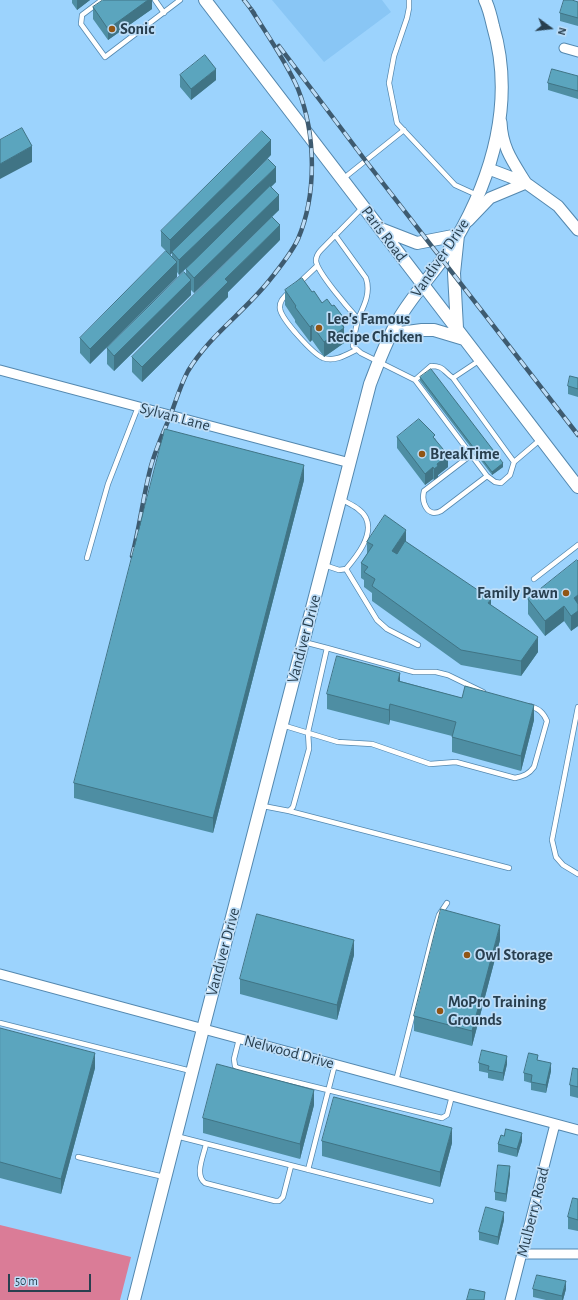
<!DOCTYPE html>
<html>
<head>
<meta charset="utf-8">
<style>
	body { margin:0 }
	#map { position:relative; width:578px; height:1300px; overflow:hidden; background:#9cd3fd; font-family:"Alegreya Sans",sans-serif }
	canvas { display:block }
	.north { position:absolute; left:530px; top:8px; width:40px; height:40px; -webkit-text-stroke:3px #bdddf7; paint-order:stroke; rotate:105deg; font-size:11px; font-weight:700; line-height:16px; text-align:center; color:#283f4f }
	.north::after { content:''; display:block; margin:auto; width:14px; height:18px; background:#283f4f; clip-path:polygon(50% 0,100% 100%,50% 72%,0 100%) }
	.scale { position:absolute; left:8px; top:1274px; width:83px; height:18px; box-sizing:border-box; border:2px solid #283f4f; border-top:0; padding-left:5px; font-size:12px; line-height:14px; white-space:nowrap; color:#283f4f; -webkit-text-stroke:3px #bdddf7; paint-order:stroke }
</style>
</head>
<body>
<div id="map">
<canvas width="578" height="1300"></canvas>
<div class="north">N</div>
<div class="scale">50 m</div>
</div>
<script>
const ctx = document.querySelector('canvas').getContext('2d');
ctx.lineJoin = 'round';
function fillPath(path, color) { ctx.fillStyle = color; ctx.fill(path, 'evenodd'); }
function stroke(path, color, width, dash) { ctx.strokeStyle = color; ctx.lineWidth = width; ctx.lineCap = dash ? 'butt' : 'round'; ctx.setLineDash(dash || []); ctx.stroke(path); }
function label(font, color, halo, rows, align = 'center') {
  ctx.font = font + ' "Alegreya Sans",sans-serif'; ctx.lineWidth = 3.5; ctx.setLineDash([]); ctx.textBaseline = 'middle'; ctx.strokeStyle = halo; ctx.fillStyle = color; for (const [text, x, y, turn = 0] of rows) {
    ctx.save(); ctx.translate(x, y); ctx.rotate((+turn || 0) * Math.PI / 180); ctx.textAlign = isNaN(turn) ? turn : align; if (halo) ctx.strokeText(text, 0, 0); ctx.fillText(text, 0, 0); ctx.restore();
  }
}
const built = new Path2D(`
	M272,0H382L391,12L324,62Z`);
const green = new Path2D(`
	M0,1225L131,1257L120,1300H0Z`);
const service = new Path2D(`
	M102,0L82,15L81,24L105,57L180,0
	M155,0L164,13
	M409,0V8L407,18L394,56L389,83L397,123L455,185L477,195
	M344,178L404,130
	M363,207L321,250C318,253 316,257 316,261C317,272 349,309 358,319L353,341V346L361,353L415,380L487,476L495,482L501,483L510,475L514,462L541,439
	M335,235L366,278C371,293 364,306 358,319
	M299,283L317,266
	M288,293C283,298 279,302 280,309C282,320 313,354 323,358C335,362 346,355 356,350
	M453,378L514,462
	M415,380L431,366C444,366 443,371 453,378L480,360
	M471,455L424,491C421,503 428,518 441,511L487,476
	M87,558L108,484L138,407
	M324,565L339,570L346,569C357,556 374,535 366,518C361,508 349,504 341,499
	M346,569L377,620L387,629L418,645
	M534,579L578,545
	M327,648L414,672H436L448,675L483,692
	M578,707L552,840L556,857L563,865L578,874
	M282,725L338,742L372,744L430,764L456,762L515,778C524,776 529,774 534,767L547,721C543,712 539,709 530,706
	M263,806L289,811L293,807L309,749L308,732L327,648L304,642
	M289,811L509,868
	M0,1023L191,1071
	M239,1039L234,1059L235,1066L238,1068L442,1118L447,1115L452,1096
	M396,1081L432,938L439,915L447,903
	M176,1136L431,1201
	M206,1144C204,1155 194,1175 205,1183L275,1201H279L283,1197L291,1166
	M78,1157L164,1177
	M308,1170L335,1064`);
const minor = new Path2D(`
	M564,48L578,52
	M0,370L350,463
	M0,974L578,1130
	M522,1254H578
	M510,1300L555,1124`);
const tertiary = new Path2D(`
	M501,122C502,148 513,162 526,183
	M489,169L526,183L558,206L578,230
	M468,221L490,198L526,183`);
const secondary = new Path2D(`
	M205,0L578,487
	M381,229L417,243L458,235L454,273L457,328
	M392,334L422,330H434L464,339
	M134,1300L203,1029L370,384C379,361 387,338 400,317C416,290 439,268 455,241C493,176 515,100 493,26C491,17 489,8 485,0`);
const rail = new Path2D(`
	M244,0L254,13
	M279,46L365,160L578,435
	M132,556C140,526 143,496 151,466C156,448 164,431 171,414C176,400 181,384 188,371C209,336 243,313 268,282C277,271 292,252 298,239C317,194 316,134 298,89C287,63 266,33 251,9`);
const wall = new Path2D(`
	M72,0H90L77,10L72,3Z
	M152,0V9L108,40L93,19V7Z
	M578,2V26L560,21V13Z
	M180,75L216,80L191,100L180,87Z
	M578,76V99L548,90V83Z
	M271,155L240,186L276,182L271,187L279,210L194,293L191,290V295L114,371L107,364V348L186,274V269L193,262L179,275L177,272V277L90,364L80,353V338L172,257V253L170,255L161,246V231Z
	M280,240L228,292V297L142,382L132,372V357Z
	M285,290L312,292L344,326V343L324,357L312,340L310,342L295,322V320L285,305Z
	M420,377L503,467L492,475L420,381Z
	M578,378V397L568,394V386Z
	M397,437L435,438L448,467L438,475V477L434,480L433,479L425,485L397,448Z
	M304,480L213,833L74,798V783Z
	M367,542H406L491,605L538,652L521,676L461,665L372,601V593L364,587V580L361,578V563L367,554Z
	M578,561V626L571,631L564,621L545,636L528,614V599Z
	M400,681L462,698L534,720L521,771L452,752V736L390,720L389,725L327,709V694Z
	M500,940L472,1046L414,1031V1016Z
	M354,955L337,1020L240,994V979Z
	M0,1028L95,1068L61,1194L0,1178Z
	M538,1060L551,1071L546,1093L531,1090V1083L524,1081V1073Z
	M479,1063L507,1064L503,1081L488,1078V1073L479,1071Z
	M578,1069V1098L570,1096V1085Z
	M314,1105L300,1159L203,1133V1118Z
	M322,1141L452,1143L440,1187L322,1156Z
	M522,1141L517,1157L498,1152V1144Z
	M510,1174L506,1202L495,1200V1192Z
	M578,1199V1231L568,1229V1217Z
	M504,1220L498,1245L479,1240V1232Z
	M533,1289H566L563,1300H546L533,1297Z`);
const shadedWall = new Path2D(`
	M77,0H90L77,10Z
	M148,0H152V9L108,40V29Z
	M216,69V80L191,100V89Z
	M271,140V155L172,252V253L170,255V240Z
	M32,146V162L0,179V164Z
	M276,167V182L179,275V260Z
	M279,195V210L194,293V278Z
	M280,225V240L228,292V297L142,382V367L225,279Z
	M177,262V277L90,364V349Z
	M191,280V295L114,371V356Z
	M344,318V343L324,357V342L340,321Z
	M312,325V340L310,342V327Z
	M448,455V467L438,475V477L434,480V469L437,464Z
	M503,463V467L492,475V472Z
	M304,465V480L213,833V818Z
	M433,467V479L425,485V474Z
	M406,530V545L392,566V551Z
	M578,595V610L574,598Z
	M491,599V615L488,603Z
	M564,606V621L545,636V621Z
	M578,611V626L571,631V616Z
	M538,637V652L521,676V661Z
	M400,673V688L398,681Z
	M390,704V720L389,725V710Z
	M534,705V720L521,771V756Z
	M500,925V940L472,1046V1031Z
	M354,940V955L337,1020V1005Z
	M95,1053V1068L61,1194V1179Z
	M507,1056V1064L503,1081V1073Z
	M551,1063V1071L546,1093V1085Z
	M314,1090V1105L300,1159V1144Z
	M452,1128V1143L440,1187V1172Z
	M522,1133V1141L517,1157V1149Z
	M510,1166V1174L506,1202V1194Z
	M504,1212V1220L498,1245V1237Z
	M566,1281V1289L563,1300H562V1296Z`);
const building = new Path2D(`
	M103,0H148L108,29L93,7Z
	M564,0H572L578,2V18L560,13Z
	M205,55L216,69L191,89L180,75Z
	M552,69L578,76V91L548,83Z
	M22,128L32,146L0,164V140Z
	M262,131L271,140L170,240L161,231Z
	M268,159L276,167L179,260L172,252Z
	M270,186L279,195L194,278L186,269Z
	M272,217L280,225L225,279L228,282L142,367L132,357Z
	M166,251L177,262L90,349L80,338Z
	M184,272L191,280L114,356L107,348Z
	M302,278L312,292L314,291L322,303L327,299L332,306L334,305L344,318L340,321L344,328L324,342L312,325L310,327L295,307L296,306L285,290Z
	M431,369L503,463L492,472L420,377Z
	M570,376L578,378V389L568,386Z
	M419,419L435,435L433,437L448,455L437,464L438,466L434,469L433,467L425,474L397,437Z
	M165,429L304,465L213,818L74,783Z
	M385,515L406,530L392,551L397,554L405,541L491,599L488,603L538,637L521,661L461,650L372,586L375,579L364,572L368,567L361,563L373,545L367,542Z
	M577,560L578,561V595L574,598L578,604V611L571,616L564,606L545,621L528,599Z
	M337,656L400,673L398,681L462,698L465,686L534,705L521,756L452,737L456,722L390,704L389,710L327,694Z
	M441,909L500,925L472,1031L414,1016Z
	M257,914L354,940L337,1005L240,979Z
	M0,1028L95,1053L61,1179L0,1162Z
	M482,1050L507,1056L503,1073L488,1070L489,1066L479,1063Z
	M529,1053L538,1055L537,1060L551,1063L546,1085L531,1082L532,1075L524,1073Z
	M217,1064L314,1090L300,1144L203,1118Z
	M573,1068L578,1069V1087L570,1085Z
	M334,1097L452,1128L440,1172L322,1141Z
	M506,1129L522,1133L517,1149L498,1144L501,1135L504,1136Z
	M498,1165L510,1166L506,1194L495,1192Z
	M573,1198L578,1199V1220L568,1217Z
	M486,1207L504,1212L498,1237L479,1232Z
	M537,1275L566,1281L562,1296L533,1289Z
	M470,1289L485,1292L484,1300H467Z`);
const markers = [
	[112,29,4,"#915515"],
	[319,328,4,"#915515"],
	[422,454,4,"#915515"],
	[566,593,4,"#915515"],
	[467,955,4,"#915515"],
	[440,1011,4,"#915515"]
];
const poiNames = [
	["Sonic",120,29],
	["Lee's Famous",327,319],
	["Recipe Chicken",327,337],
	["BreakTime",430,454],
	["Family Pawn",558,593,"right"],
	["Owl Storage",475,955],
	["MoPro Training",448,1002],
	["Grounds",448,1020]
];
const streetNames = [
	["Paris Road",384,234,53],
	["Vandiver Drive",440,258,-56],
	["Sylvan Lane",175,417,15],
	["Vandiver Drive",304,639,-75],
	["Vandiver Drive",223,952,-75],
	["Nelwood Drive",289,1052,15],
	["Mulberry Road",533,1212,-76]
];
fillPath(built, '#89c6f5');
fillPath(green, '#da7c97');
stroke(service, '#5488af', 6);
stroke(minor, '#5488af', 11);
stroke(tertiary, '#5488af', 13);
stroke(secondary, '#5488af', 14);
stroke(service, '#fff', 4.5);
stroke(minor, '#fff', 9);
stroke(tertiary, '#fff', 11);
stroke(secondary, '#fff', 12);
stroke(rail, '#3e5b70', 4.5);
stroke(rail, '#bdddf7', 3, [9]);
fillPath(wall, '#4e8ea3');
fillPath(shadedWall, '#407485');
fillPath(building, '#5ba5be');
stroke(building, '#407485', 1);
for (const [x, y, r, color] of markers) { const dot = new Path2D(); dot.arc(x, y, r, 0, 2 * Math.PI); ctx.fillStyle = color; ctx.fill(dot); stroke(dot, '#bdddf7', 1.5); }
label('bold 16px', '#283f4f', '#bdddf7', poiNames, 'left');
label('16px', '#283f4f', '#bdddf7', streetNames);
</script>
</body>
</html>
